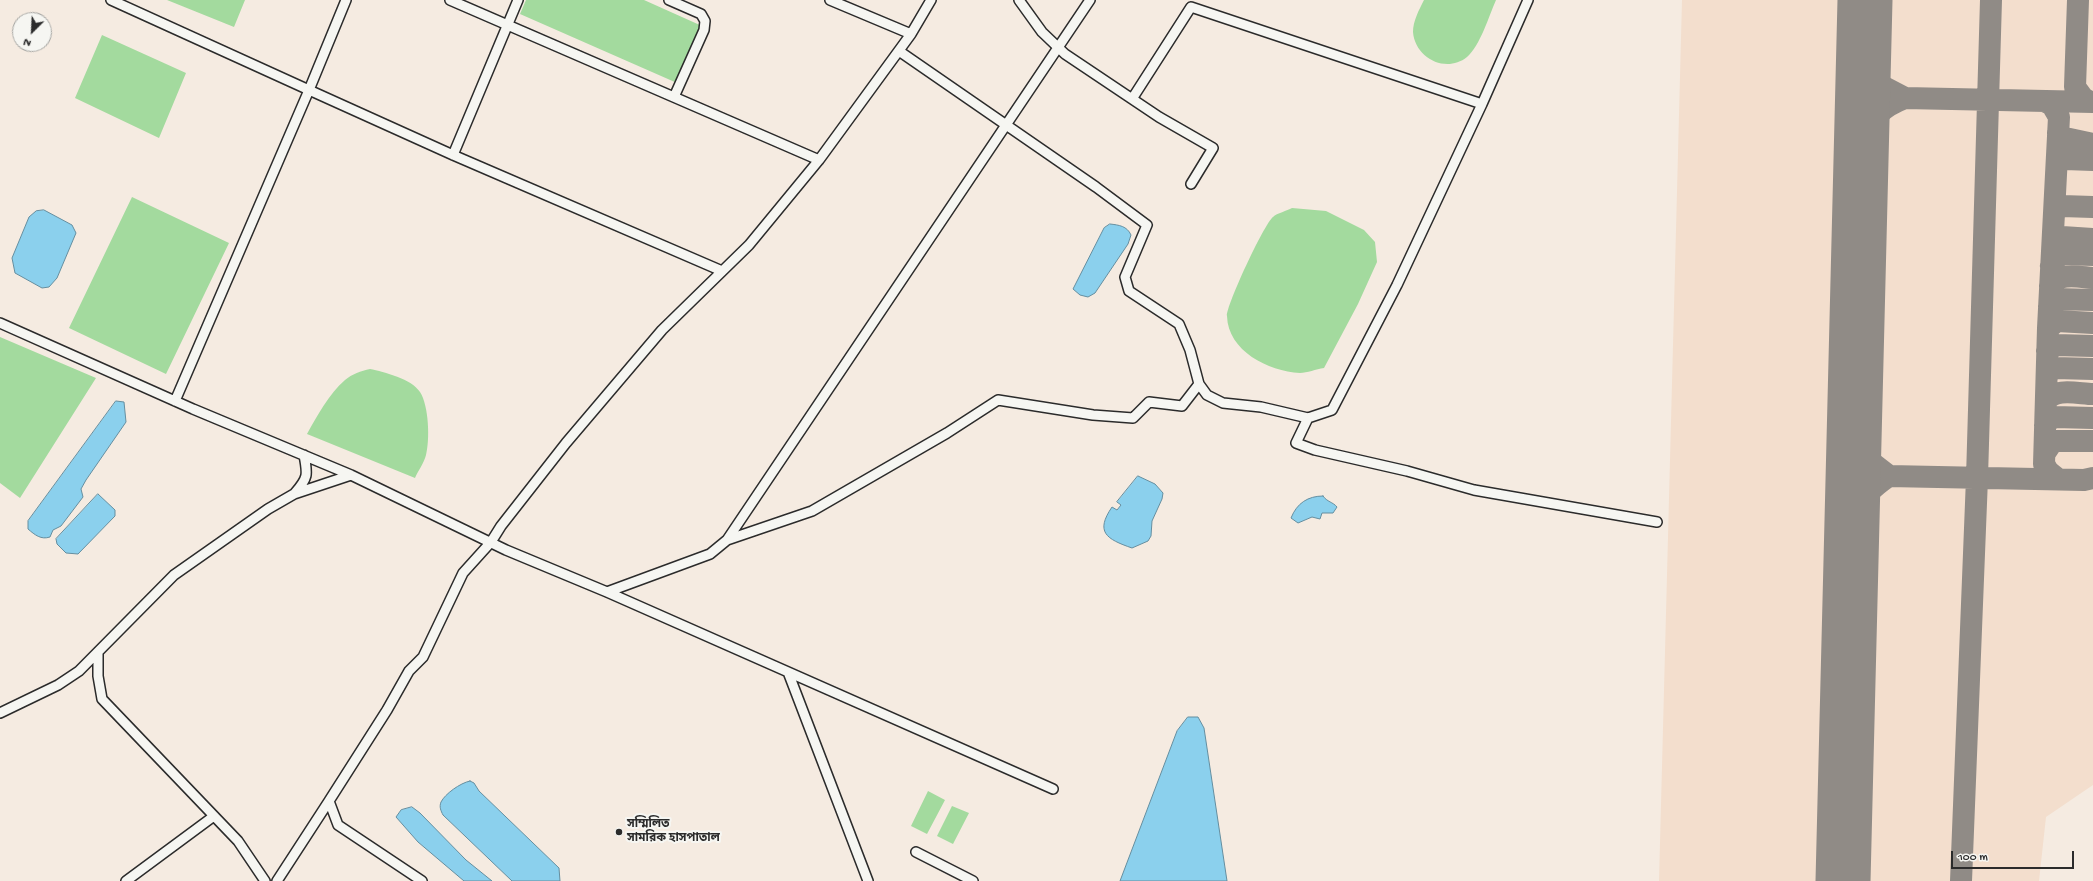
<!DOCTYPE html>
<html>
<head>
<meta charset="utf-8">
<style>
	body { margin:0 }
	#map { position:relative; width:2093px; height:881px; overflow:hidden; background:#f5ebe1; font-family:"Gochi Hand",sans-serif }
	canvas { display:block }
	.north { position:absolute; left:12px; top:12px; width:40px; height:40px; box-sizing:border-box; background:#f6f6f2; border:1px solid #a5a5a2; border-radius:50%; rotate:204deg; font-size:11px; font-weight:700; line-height:16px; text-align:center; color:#2b2b2b }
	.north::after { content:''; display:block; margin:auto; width:14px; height:18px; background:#2b2b2b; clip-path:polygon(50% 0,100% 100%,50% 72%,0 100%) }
	.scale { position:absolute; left:1951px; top:851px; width:123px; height:18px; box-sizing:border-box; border:2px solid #2b2b2b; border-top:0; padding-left:5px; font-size:12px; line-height:14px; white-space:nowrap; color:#2b2b2b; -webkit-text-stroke:3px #f6f6f2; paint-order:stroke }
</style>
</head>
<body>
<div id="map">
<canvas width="2093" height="881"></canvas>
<div class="north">N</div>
<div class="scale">100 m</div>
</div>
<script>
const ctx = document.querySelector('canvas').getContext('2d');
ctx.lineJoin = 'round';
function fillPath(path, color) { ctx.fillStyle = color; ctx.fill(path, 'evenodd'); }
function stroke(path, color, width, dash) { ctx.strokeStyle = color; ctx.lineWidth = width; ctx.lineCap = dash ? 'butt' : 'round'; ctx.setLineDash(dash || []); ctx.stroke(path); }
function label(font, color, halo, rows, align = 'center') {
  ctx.font = font + ' "Gochi Hand","Noto Sans Bengali",sans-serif'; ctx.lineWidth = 4; ctx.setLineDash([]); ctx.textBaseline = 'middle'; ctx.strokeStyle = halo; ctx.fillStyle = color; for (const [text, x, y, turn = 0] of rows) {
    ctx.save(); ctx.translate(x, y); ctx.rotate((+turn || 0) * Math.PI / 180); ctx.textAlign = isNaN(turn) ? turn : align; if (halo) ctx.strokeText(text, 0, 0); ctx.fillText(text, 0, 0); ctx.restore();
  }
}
const built = new Path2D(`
	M1682,0H2093V785L2046,817L2039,881H1659Z`);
const green = new Path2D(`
	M167,0H245L234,27Z
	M526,0H644L702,26L677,83L520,14Z
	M1424,0H1496C1489,16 1480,46 1467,57C1446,74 1415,58 1413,32C1413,21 1419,10 1424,0Z
	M102,35L186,73L159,138L75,98Z
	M132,197L229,243L166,374L69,328Z
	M1292,208L1326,211L1364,230L1375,242L1377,262L1358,304L1324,368C1316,369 1307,373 1300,373C1268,371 1228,351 1227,316C1226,306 1264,224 1273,217C1277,213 1287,211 1292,208Z
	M0,337L96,378L20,498L0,483Z
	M370,369C384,372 412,379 420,392C429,406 430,440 426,455C424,463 418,471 415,478L307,434C317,416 329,394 345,380C352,374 361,371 370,369Z
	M928,791L945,800L927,834L911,826Z
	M952,806L969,813L953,844L937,836Z`);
const water = new Path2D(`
	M44,210L72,225L76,233L57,278L49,287L42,288L15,273L12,258L29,217L36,211Z
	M1110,224C1119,225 1127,226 1131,235L1128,244L1095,293L1088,297L1080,295L1073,289L1104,228Z
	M116,401L124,402L126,422L86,480L81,489L83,497L61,526L53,530L50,537C41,540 35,535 28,529V521Z
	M1138,476L1155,484L1163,493L1162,499L1152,521L1151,536L1148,541L1132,548C1106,539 1095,532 1112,507L1117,510L1121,505L1117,502Z
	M98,494L115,510V516L78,554L66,553L57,544L56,539Z
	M1323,496C1327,502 1333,502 1337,507L1333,513H1322L1320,519L1312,517L1298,523L1291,518C1297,503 1308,496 1323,496Z
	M1188,717H1198L1204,728L1227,881H1120L1177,731Z
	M470,781L474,783L479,791L559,868L560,881H512L443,815C441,811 439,807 441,802C445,794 460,783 470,781Z
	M412,807L420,813L466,860L492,881H464L418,842L396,817L401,810Z`);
const taxiway = new Path2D(`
	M2078,0L2075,87L2083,98L2090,102
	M1864,54L1880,85L1905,98
	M2044,101L2052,105L2059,117L2048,328L2044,464L2048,471L2058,479
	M2058,133L2065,138L2093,144
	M1862,141C1873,118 1879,108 1905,98L2093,102
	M2058,151L2062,157L2065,159L2093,160
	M2055,211L2062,206L2093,207
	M2059,252L2054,246L2053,242L2062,237L2093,239
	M2055,272L2051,266L2058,256L2063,254L2093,255
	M2050,286C2059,272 2078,277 2093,278
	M2049,306L2055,299L2093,300
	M2048,328L2057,321L2093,323
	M2047,351L2056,345L2093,346
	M2047,376L2051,369L2055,368L2093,369
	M2046,401C2055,387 2079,394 2093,394
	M2045,425L2051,418L2055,417L2093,418
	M1854,429L1867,459L1889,476
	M2045,453L2053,441H2093
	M1852,517C1863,497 1870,489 1889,476L2084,480L2093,478
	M1961,881L1977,478L1991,0`);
const runway = new Path2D(`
	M1843,881L1865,0`);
const street = new Path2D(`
	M111,0L309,90L346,0
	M450,0L819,160
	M669,0L701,14L705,21L704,30L674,97
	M830,0L911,34
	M1019,0L1042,32L1065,54L1159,117L1213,148L1191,184
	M899,51L1096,187L1147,225L1125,277L1129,291L1179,324L1190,350L1199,384
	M1132,99L1191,7L1482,104L1528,0
	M453,155L518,0
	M0,323L193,409L351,475L506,550L607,592L1053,789
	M175,401L309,90L453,155L722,271
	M1308,418L1332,410L1397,285L1482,104
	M295,493C308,478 308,475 304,455
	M727,540L1090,0
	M607,592L710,554L727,540L812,511L947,433L998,400L1093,415L1133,418L1149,402L1182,406L1199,384L1207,395L1223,403L1261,407L1308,418L1296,443L1315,450L1407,471L1474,490L1657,522
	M98,653V676L102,699L238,841L265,881
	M788,672L868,881
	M0,713L58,685L79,671L174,575L268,509L294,494L351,475
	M329,801L387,710L409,671L423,657L463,573L491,542L501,526L566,443L662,330L749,245L819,160L911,34L931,0
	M916,852L973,881
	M126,881L214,816
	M277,881L329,801L338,825L422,881`);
const markers = [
	[619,832,4,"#2b2b2b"]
];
const poiNames = [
	["সম্মিলিত",627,825],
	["সামরিক হাসপাতাল",627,839]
];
fillPath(built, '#f3decd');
fillPath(green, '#a3da9e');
fillPath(water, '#8bd0ed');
stroke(water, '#658e9f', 1);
stroke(taxiway, '#908b86', 22);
stroke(runway, '#908b86', 55);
stroke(street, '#2b2b2b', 12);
stroke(street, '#f6f6f2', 9);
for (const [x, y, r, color] of markers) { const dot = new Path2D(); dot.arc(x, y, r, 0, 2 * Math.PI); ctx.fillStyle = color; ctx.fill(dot); stroke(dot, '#f6f6f2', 1.5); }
label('bold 12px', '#2b2b2b', '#f6f6f2', poiNames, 'left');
</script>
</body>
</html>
